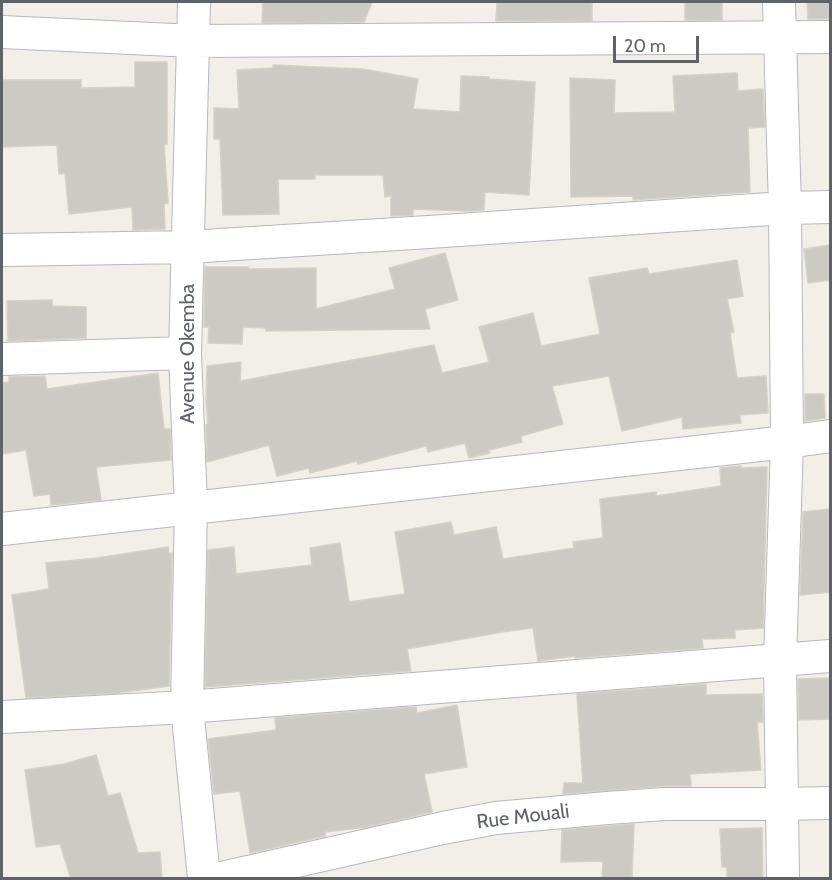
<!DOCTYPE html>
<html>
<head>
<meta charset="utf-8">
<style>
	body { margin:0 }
	#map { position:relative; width:832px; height:880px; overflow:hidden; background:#f1efe8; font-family:Cabin,sans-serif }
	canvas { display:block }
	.frame { position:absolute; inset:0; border:3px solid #5f6368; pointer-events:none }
	.scale { position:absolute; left:613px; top:36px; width:86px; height:27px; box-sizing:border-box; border:3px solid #5f6368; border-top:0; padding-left:8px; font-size:18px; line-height:21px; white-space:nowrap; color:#5f6368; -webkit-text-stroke:4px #fff; paint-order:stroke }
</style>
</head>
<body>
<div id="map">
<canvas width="832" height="880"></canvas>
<div class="frame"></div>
<div class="scale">20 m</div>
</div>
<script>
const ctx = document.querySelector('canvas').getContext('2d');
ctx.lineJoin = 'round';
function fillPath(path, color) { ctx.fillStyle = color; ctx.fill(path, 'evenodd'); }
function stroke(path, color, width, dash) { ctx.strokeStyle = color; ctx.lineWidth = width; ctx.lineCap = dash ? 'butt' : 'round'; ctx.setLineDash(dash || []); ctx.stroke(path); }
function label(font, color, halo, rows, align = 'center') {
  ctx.font = font + ' Cabin,sans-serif'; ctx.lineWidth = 4.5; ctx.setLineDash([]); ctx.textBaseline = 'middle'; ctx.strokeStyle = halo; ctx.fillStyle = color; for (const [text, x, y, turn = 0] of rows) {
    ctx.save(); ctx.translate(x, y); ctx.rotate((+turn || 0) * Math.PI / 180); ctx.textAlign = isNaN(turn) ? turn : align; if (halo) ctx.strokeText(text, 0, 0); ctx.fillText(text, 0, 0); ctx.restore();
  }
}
const building = new Path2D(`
	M263,2H372L364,22L264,23L262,22Z
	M497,2H592V21H496Z
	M685,2H722V20H685Z
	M807,2H831V19H808Z
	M135,62H167V144H164L168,203L164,204L165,229L133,230L132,207L69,214L65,173L59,174L57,145L2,147V80H81V88L135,87Z
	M273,65L363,69L418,79L413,109L460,112L461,76L489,77V79L535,82L529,195L485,192L484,210L469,211L413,209V215L391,216V196L385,197L383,175H315V179H278L279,214L223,215L220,139H214V108L239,109L237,70L273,68Z
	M737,73L738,91L763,89L765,127L748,128L750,192L633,200V196L571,197L570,78L615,80L614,113L675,112L673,76Z
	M831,245V280L808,283L804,249Z
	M445,253L458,300L425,309L430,329L266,331V328L243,327L242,344L208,343L209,327H204L205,267H248V269L316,268V309L395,289L389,268Z
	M737,260L743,296L727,299L734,332L730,333L737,378L766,376L768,413L740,415L741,423L683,429L682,417L622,431L609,376L552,386L563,424L521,436L522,442L489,450L490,453L469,458L465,443L428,452L426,446L358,464L357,461L310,473L309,468L277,476L269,445L207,462L206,425L208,424L206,401L207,366L241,362L240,381L434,345L442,373L489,362L479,327L533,313L541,346L600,334L589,278L647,268L649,274Z
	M52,300V306L86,307V338L8,341L7,301Z
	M158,373L164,429H170L171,460L96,467L101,500L51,505L50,494L34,496L26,450L2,454V383L9,382V377L45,376L47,389Z
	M805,394H824L825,418L805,421Z
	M741,466V468L767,467L763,628L735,630V638L702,639L703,648L575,658V656L538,661L533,628L502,632L407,649L411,671L205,687L208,550L234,547L236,574L312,565L310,548L340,543L349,602L405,594L395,532L451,522L454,535L496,527L503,559L574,548L573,542L603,538L600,499L656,492V496L721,486L720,468Z
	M831,509V592L800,595L803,512Z
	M168,547L169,554L172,553L169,686L118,693L26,698L12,595L49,589L46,563L97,558Z
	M831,678V719L799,720L798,679Z
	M706,684V695L762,694L763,722H757L761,770L690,774L691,786H664L563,794L564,783H583L577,694Z
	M457,705L467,767L424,774L432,812L367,827L325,832V836L250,853L240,791L214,794L208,739L276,730L275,718L416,707L417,713Z
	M96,755L108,796L120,793L138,853L160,852L162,879H71L60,844L36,847L25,770L64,764Z
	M634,824L632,879H602L603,861L561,862L562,830Z
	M762,828L763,879H727V867H722L720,829Z`);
const minor = new Path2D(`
	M194,2L185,353L191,507L187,707L204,878
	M779,2L785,208L787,442L780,661L783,878
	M2,32L194,41L830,37
	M2,250L188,247L429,232L785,208L830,207
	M2,359L185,353
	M2,529L787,442L830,436
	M2,717L187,707L830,656
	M221,878L443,828L496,818L607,808L665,804H783L830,803`);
const streetNames = [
	["Avenue Okemba",188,354,-90],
	["Rue Mouali",523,817,-7]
];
fillPath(building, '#cccac5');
stroke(building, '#d6d1c6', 1.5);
stroke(minor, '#b5b8bc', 34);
stroke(minor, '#fff', 32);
label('20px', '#5f6368', '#fff', streetNames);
</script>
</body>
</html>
